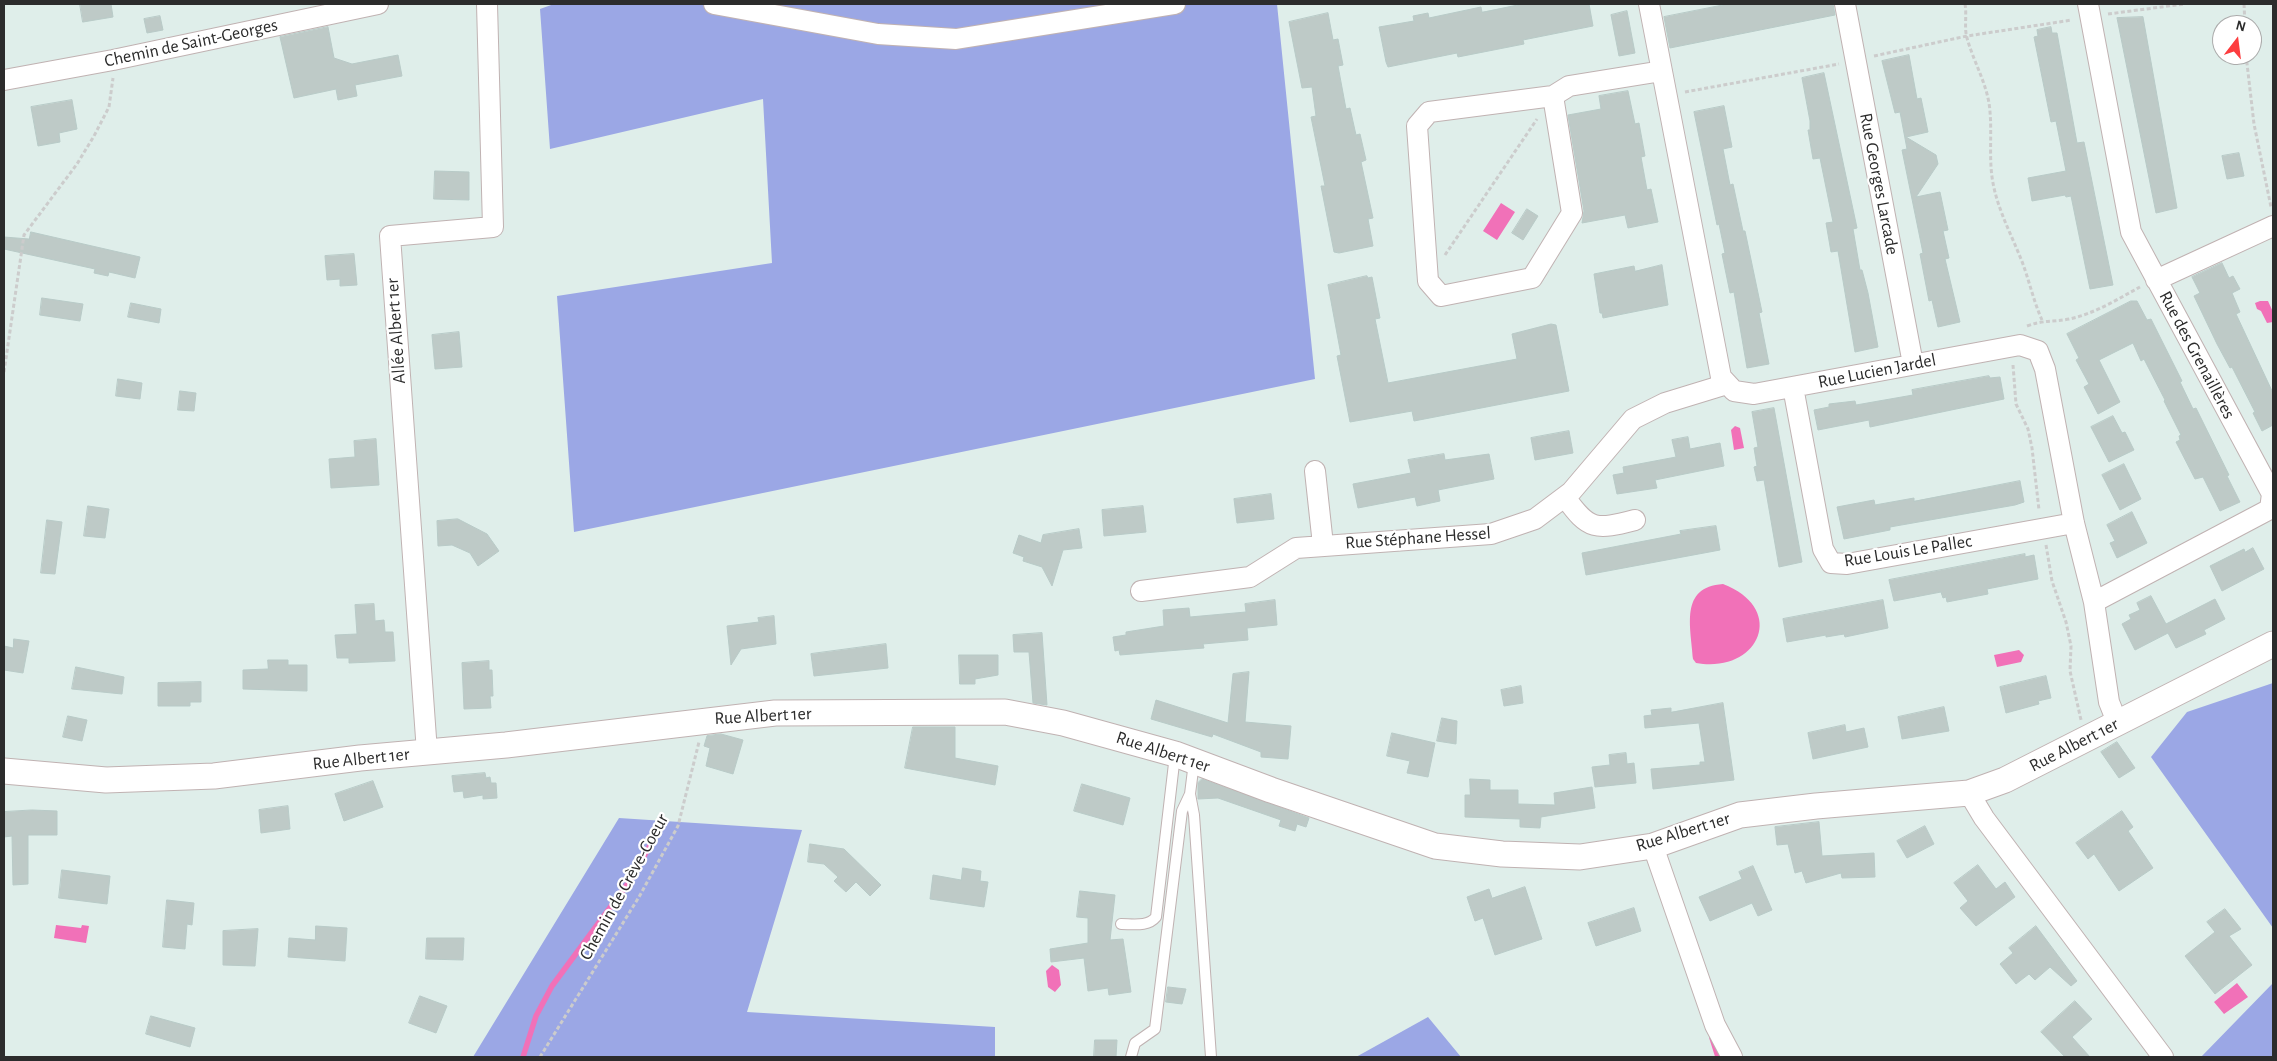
<!DOCTYPE html>
<html>
<head>
<meta charset="utf-8">
<style>
	body { margin:0 }
	#map { position:relative; width:2277px; height:1061px; overflow:hidden; background:#dfeeea; font-family:"Alegreya Sans",sans-serif }
	canvas { display:block }
	.frame { position:absolute; inset:0; border:5px solid #2c2c2c; pointer-events:none }
	.north { position:absolute; left:2212px; top:15px; width:50px; height:50px; box-sizing:border-box; background:#fff; border:1px solid #ababab; border-radius:50%; rotate:15deg; font-size:14px; font-weight:700; line-height:20px; text-align:center; color:#2c2c2c }
	.north::after { content:''; display:block; margin:auto; width:18px; height:22px; background:#fd3d3f; clip-path:polygon(50% 0,100% 100%,50% 72%,0 100%) }
</style>
</head>
<body>
<div id="map">
<canvas width="2277" height="1061"></canvas>
<div class="frame"></div>
<div class="north">N</div>
</div>
<script>
const ctx = document.querySelector('canvas').getContext('2d');
ctx.lineJoin = 'round';
function fillPath(path, color) { ctx.fillStyle = color; ctx.fill(path, 'evenodd'); }
function stroke(path, color, width, dash) { ctx.strokeStyle = color; ctx.lineWidth = width; ctx.lineCap = dash ? 'butt' : 'round'; ctx.setLineDash(dash || []); ctx.stroke(path); }
function label(font, color, halo, rows, align = 'center') {
  ctx.font = font + ' "Alegreya Sans",sans-serif'; ctx.lineWidth = 4.5; ctx.setLineDash([]); ctx.textBaseline = 'middle'; ctx.strokeStyle = halo; ctx.fillStyle = color; for (const [text, x, y, turn = 0] of rows) {
    ctx.save(); ctx.translate(x, y); ctx.rotate((+turn || 0) * Math.PI / 180); ctx.textAlign = isNaN(turn) ? turn : align; if (halo) ctx.strokeText(text, 0, 0); ctx.fillText(text, 0, 0); ctx.restore();
  }
}
const green = new Path2D(`
	M554,4H1277L1315,379L574,532L557,296L772,263L763,99L550,149L540,9Z
	M2273,683V928L2151,757L2187,712Z
	M619,818L802,830L747,1012L995,1027V1057H473Z
	M2273,983V1057H2201Z
	M1428,1017L1461,1057H1356Z`);
const water = new Path2D(`
	M1501,203L1515,212L1497,240L1483,231Z
	M2260,301H2268L2273,312V322L2267,323L2261,311L2257,309L2255,303Z
	M1735,426L1740,428L1744,448L1734,450L1731,430Z
	M1723,584C1788,609 1759,674 1696,663L1693,659C1691,627 1679,587 1723,584Z
	M2019,650L2024,655L2021,662L1997,667L1994,655Z
	M56,925L81,928L82,925L89,926L86,943L54,938Z
	M1052,965L1059,970L1061,985L1055,992L1048,987L1046,971Z
	M2237,983L2248,997L2224,1014L2214,1002Z`);
const stream = new Path2D(`
	M1712,1038L1718,1057
	M523,1057L536,1016L552,986L632,878L659,829`);
const building = new Path2D(`
	M80,4H111L113,17L83,22Z
	M1523,4H1589L1593,26L1523,40L1524,44L1458,57L1457,53L1388,67L1386,62L1379,27L1414,21L1413,16L1428,13L1429,18L1481,7L1482,12Z
	M1728,4H1833L1835,15L1670,48L1664,17Z
	M1627,11L1635,53L1619,56L1611,15Z
	M1328,13L1333,40L1338,39L1343,65L1338,66L1346,109L1350,108L1356,135L1360,134L1366,160L1361,162L1373,218L1368,219L1373,246L1339,253L1334,252L1321,186H1325L1311,117L1316,116L1312,87L1302,88L1289,22Z
	M160,16L163,30L147,33L144,19Z
	M2143,17L2177,208L2156,213L2117,18Z
	M328,27L334,58L352,64L398,55L402,76L355,85L357,96L338,100L336,89L294,98L280,37Z
	M2051,27L2052,33H2057L2077,143L2084,142L2113,285L2090,289L2071,196L2066,197L2065,195L2032,201L2028,178L2066,171L2056,121L2051,122L2034,37L2038,36L2037,30Z
	M1909,55L1917,99L1921,98L1928,132L1906,137L1936,155L1938,164L1916,197L1940,192L1948,230L1943,231L1949,258L1945,259L1960,322L1938,327L1932,300L1929,301L1920,254L1923,253L1902,150L1907,149L1900,112L1895,113L1882,61Z
	M1824,73L1857,228L1853,229L1860,270H1862L1868,293L1878,347L1855,352L1838,251L1831,252L1826,223L1833,222L1820,158L1813,159L1808,130H1810V121L1802,78Z
	M1628,91L1635,124L1639,123L1645,156L1641,157L1647,190L1651,189L1658,222L1628,228L1625,215L1582,223L1584,211L1568,115L1601,109L1599,96Z
	M72,100L77,129L59,133L60,142L38,146L31,107Z
	M1724,106L1732,147L1723,149L1730,185L1733,184L1743,231H1745L1762,312L1759,313L1769,364L1747,368L1734,292L1730,293L1722,254L1725,253L1719,224L1717,225L1694,112Z
	M2239,153L2244,176L2227,179L2222,156Z
	M435,171L469,172V200L434,199Z
	M1527,209L1538,216L1523,240L1512,233Z
	M31,232L140,257L135,278L109,272L108,276L94,273L95,269L4,249V237L29,239Z
	M354,254L357,285L340,286V279L327,280L325,256Z
	M2222,263L2229,278L2233,276L2240,289L2232,293L2240,312L2236,314L2273,393V425L2262,431L2253,413L2255,412L2232,367L2230,368L2217,344L2194,296L2200,293L2192,277Z
	M1662,265L1668,305L1603,318L1602,313H1600L1594,274L1634,266L1635,271Z
	M1367,276L1368,278L1372,277L1380,318L1375,319L1388,383L1517,359L1512,334L1551,324L1556,325L1569,391L1414,421L1412,411L1350,422L1337,356L1341,355L1328,285Z
	M42,298L83,304L80,321L40,315Z
	M2131,301H2137L2147,320L2151,319L2182,381L2180,382L2193,409L2196,408L2229,475L2227,476L2240,502L2220,511L2203,477L2195,479L2176,442L2180,440L2179,436L2181,435L2164,401L2165,400L2144,359L2141,361L2133,343L2099,360L2120,402L2098,414L2084,387L2089,384L2076,360L2079,358L2067,334Z
	M131,303L161,309L159,323L128,317Z
	M459,332L462,367L435,369L432,335Z
	M1989,376L1990,378L2000,377L2004,399L1870,427L1869,420L1818,430L1814,410L1829,407V404L1855,401L1856,405L1913,395L1912,390Z
	M118,379L142,383L140,399L116,396Z
	M180,391L196,393L194,411L178,410Z
	M1774,408L1802,562L1779,567L1764,480L1757,481L1754,467L1757,466L1754,448L1758,447L1752,412Z
	M2113,416L2122,433L2125,432L2134,450L2109,462L2091,427Z
	M1569,431L1573,453L1535,460L1531,438Z
	M1688,437L1690,449L1720,443L1724,466L1655,480L1657,488L1617,494L1613,475L1624,473L1623,467L1676,457L1672,440Z
	M376,439L379,485L331,488L329,459L355,457L354,441Z
	M1444,454L1445,460L1489,454L1494,479L1438,490L1440,501L1417,506L1415,497L1358,508L1353,484L1411,473L1408,460Z
	M2124,464L2141,499L2120,510L2102,475Z
	M2020,481L2024,502L2015,505L1890,527V530L1844,539L1837,507L1874,500L1875,505L1914,498V501Z
	M1271,494L1274,519L1237,523L1234,499Z
	M88,506L109,509L105,538L84,536Z
	M1143,506L1146,532L1104,536L1102,510Z
	M2132,512L2147,543L2117,558L2110,543L2115,541L2107,525Z
	M458,519L487,534L499,551L478,566L470,553L452,545L438,546L437,521Z
	M47,520L62,522L55,574L41,573Z
	M1716,526L1720,550L1586,575L1582,553L1681,534L1680,531Z
	M1079,529L1082,548L1063,550L1052,586L1042,567L1023,561L1024,557L1013,553L1019,535L1041,543L1043,535Z
	M2253,548L2264,569L2222,591L2210,566L2244,549L2245,552Z
	M2025,554V557L2034,555L2038,579L1987,589L1988,594L1947,602L1946,597L1943,598L1941,592L1894,601L1889,580Z
	M2151,596L2166,624L2215,599L2225,619L2204,630L2206,634L2176,648L2168,633L2135,650L2122,624L2131,619L2129,615L2140,610L2137,603Z
	M1275,600L1277,625L1247,628L1248,640L1203,644L1204,648L1167,651L1120,655L1119,650L1115,651L1113,637L1126,635V632L1164,626L1163,610L1189,608L1190,617L1246,612L1245,604Z
	M1883,600L1888,628L1845,637L1844,634L1826,637V635L1787,642L1783,619Z
	M374,604L375,621L384,620L385,632H393L395,661L349,663V658H337L335,635L357,634L355,605Z
	M774,616L776,644L741,649L731,665L727,626L759,622L758,618Z
	M1042,633L1047,705L1033,703L1029,652H1014L1013,635Z
	M14,639L29,641L23,673L4,670V646L13,648Z
	M886,644L888,668L814,676L811,654Z
	M959,655H998V675L975,679V684H960Z
	M268,660H288V665H307V691L243,689V670L268,669Z
	M489,661V670H492L493,696H490L491,708L464,709L462,663Z
	M76,667L124,677L122,694L72,689Z
	M1249,672L1245,722L1291,726L1288,759L1261,757V752L1213,734L1212,737L1151,719L1156,700L1228,723L1233,674Z
	M2046,676L2051,698L2038,701L2039,704L2006,713L2000,687Z
	M201,682V702H190V706H158V683Z
	M1521,686L1523,703L1504,706L1501,690Z
	M1723,703L1734,780L1653,789L1651,769L1700,765V762H1705L1699,723L1645,728L1644,716L1652,715L1651,710L1671,708V712Z
	M1944,707L1949,731L1902,739L1898,717Z
	M68,716L87,720L82,741L63,737Z
	M1442,718L1457,721L1456,744L1437,741Z
	M1845,725L1846,732L1864,728L1868,747L1813,759L1808,733Z
	M913,727H955V758L998,766L995,785L905,768Z
	M1392,733L1435,743L1428,777L1407,773L1410,761L1387,756Z
	M721,734L743,740L733,774L706,766L710,748L704,746L707,736Z
	M2117,742L2135,768L2119,778L2101,752Z
	M1626,753L1627,764L1634,763L1636,783L1595,787L1592,767L1610,765L1609,755Z
	M485,773L486,778L490,777L491,783H496L497,798L483,799V795L464,798L463,791L454,792L452,776Z
	M1202,779L1309,818L1306,827L1297,824L1295,831L1279,826L1281,820L1218,798L1198,799V783Z
	M1470,779L1490,780V790H1518V804L1555,805L1554,793L1592,787L1595,808L1541,817L1540,828L1520,827V819L1465,817V795H1470Z
	M373,781L383,807L344,821L335,794Z
	M1082,784L1130,798L1123,825L1074,811Z
	M288,806L290,829L261,833L259,810Z
	M32,810L57,811V835H28V884L13,885L12,836L4,837V812Z
	M2122,811L2133,827L2128,831L2153,868L2119,891L2094,854L2088,859L2076,843Z
	M1819,822L1822,856L1874,853L1875,877L1842,878L1841,873L1806,883L1802,871L1795,873L1788,844L1777,845L1775,827Z
	M1925,826L1934,844L1907,858L1897,841Z
	M810,844L844,849L881,885L870,896L856,882L846,892L834,881L838,877L824,864L808,862Z
	M1978,865L1996,889L2005,882L2015,897L1976,926L1960,908L1968,901L1954,883Z
	M1753,866L1772,910L1758,916L1752,903L1710,921L1699,897L1742,879L1739,872Z
	M963,868L981,871L980,881L988,882L984,907L930,899L933,875L961,880Z
	M62,870L110,876L107,904L59,898Z
	M1525,887L1542,939L1495,955L1483,918L1475,921L1467,897L1489,889L1492,898Z
	M1080,891L1115,895L1110,940L1123,939L1131,992L1109,995L1108,988L1088,991L1084,958L1051,962L1050,949L1088,943V918L1077,917Z
	M167,900L194,903L192,925L187,924L185,949L163,947Z
	M1634,908L1641,931L1596,946L1588,923Z
	M2225,909L2241,929L2229,936L2252,965L2215,994L2185,956L2215,932L2207,922Z
	M316,926L347,928L345,961L288,957L289,938L315,940Z
	M2036,926L2077,981L2071,986L2050,967L2035,980L2029,974L2016,984L2000,964L2013,953L2009,948Z
	M258,929L255,966L223,965V931Z
	M427,938H464L463,960L426,959Z
	M1168,987L1186,989L1182,1004L1166,1002Z
	M420,996L447,1006L436,1033L409,1023Z
	M2075,1001L2092,1019L2072,1037L2090,1057H2065L2041,1032Z
	M151,1016L195,1028L190,1047L146,1034Z
	M1095,1040H1117L1116,1057H1094Z`);
const path = new Path2D(`
	M1965,4C1967,15 1964,28 1967,38C1973,60 1985,80 1989,103C1993,130 1988,157 1993,183C1998,210 2011,234 2021,259C2029,279 2033,300 2042,320
	M2244,4L2245,25
	M2108,14L2184,4
	M2246,55L2254,124L2271,207
	M1874,56L1967,36L2072,20
	M1685,92L1839,64
	M1445,255L1537,119
	M2027,326C2043,320 2053,322 2069,319C2094,314 2118,299 2140,287
	M2013,365L2016,404L2028,429L2032,448L2039,510
	M4,372L24,235L77,164L94,136L109,107L113,78
	M2046,545L2052,581L2066,622L2071,646L2070,671L2081,720
	M540,1057L639,897L678,826L699,742`);
const service = new Path2D(`
	M1190,794L1194,815L1211,1057
	M1121,924C1133,924 1148,927 1156,917L1175,755
	M1131,1057L1135,1043L1155,1029L1182,811L1190,794L1194,762`);
const minor = new Path2D(`
	M714,4L878,34L956,39L1175,4
	M1649,4L1721,377L1734,391L1754,394L2020,345L2038,351L2045,369L2074,523L2094,602L2109,702L2117,722
	M1845,4L1913,364
	M2088,4L2131,232L2272,494L2270,509L2094,602
	M4,80L113,60L378,4
	M1553,96L1429,112L1417,126L1428,281L1441,296L1532,278L1572,213L1553,96L1569,86L1662,71
	M2156,280L2273,226
	M1793,387L1823,549L1831,563L1847,564L2074,523
	M1315,471L1323,545
	M1565,497C1589,531 1596,530 1635,520
	M1141,591L1250,577L1296,548L1491,534L1535,519L1571,492L1633,419L1665,403L1727,384
	M427,752L390,236L493,227L487,4
	M1969,793L1984,818L2163,1057
	M1653,846L1715,1025L1732,1057`);
const tertiary = new Path2D(`
	M4,771L106,780L214,776L360,758L506,745L775,713L1005,712L1063,723L1175,754L1271,790L1435,846L1502,854L1580,857L1653,846L1740,815L1816,806L1969,793L2005,780L2273,644`);
const streetNames = [
	["Chemin de Saint-Georges",191,43,-12],
	["Rue Georges Larcade",1879,184,79],
	["Allée Albert 1er",396,331,-94],
	["Rue des Grenaillères",2197,355,62],
	["Rue Lucien Jardel",1877,371,-11],
	["Rue Stéphane Hessel",1418,538,-4],
	["Rue Louis Le Pallec",1908,551,-9],
	["Rue Albert 1er",763,716,-3],
	["Rue Albert 1er",2074,745,-27],
	["Rue Albert 1er",1163,752,18],
	["Rue Albert 1er",361,759,-6],
	["Rue Albert 1er",1683,832,-17],
	["Chemin de Crève-Coeur",624,887,-61]
];
fillPath(green, '#9ba7e5');
fillPath(water, '#f171b8');
stroke(stream, '#f171b8', 5.5);
fillPath(building, '#becac7');
stroke(building, '#b8cac7', 1);
stroke(service, '#c0b2b2', 12);
stroke(minor, '#c0b2b2', 22);
stroke(tertiary, '#c0b2b2', 27);
stroke(path, '#ccc', 3, [4, 2.5]);
stroke(service, '#fff', 10);
stroke(minor, '#fff', 20);
stroke(tertiary, '#fff', 25);
label('18px', '#2c2c2c', '#fff', streetNames);
</script>
</body>
</html>
